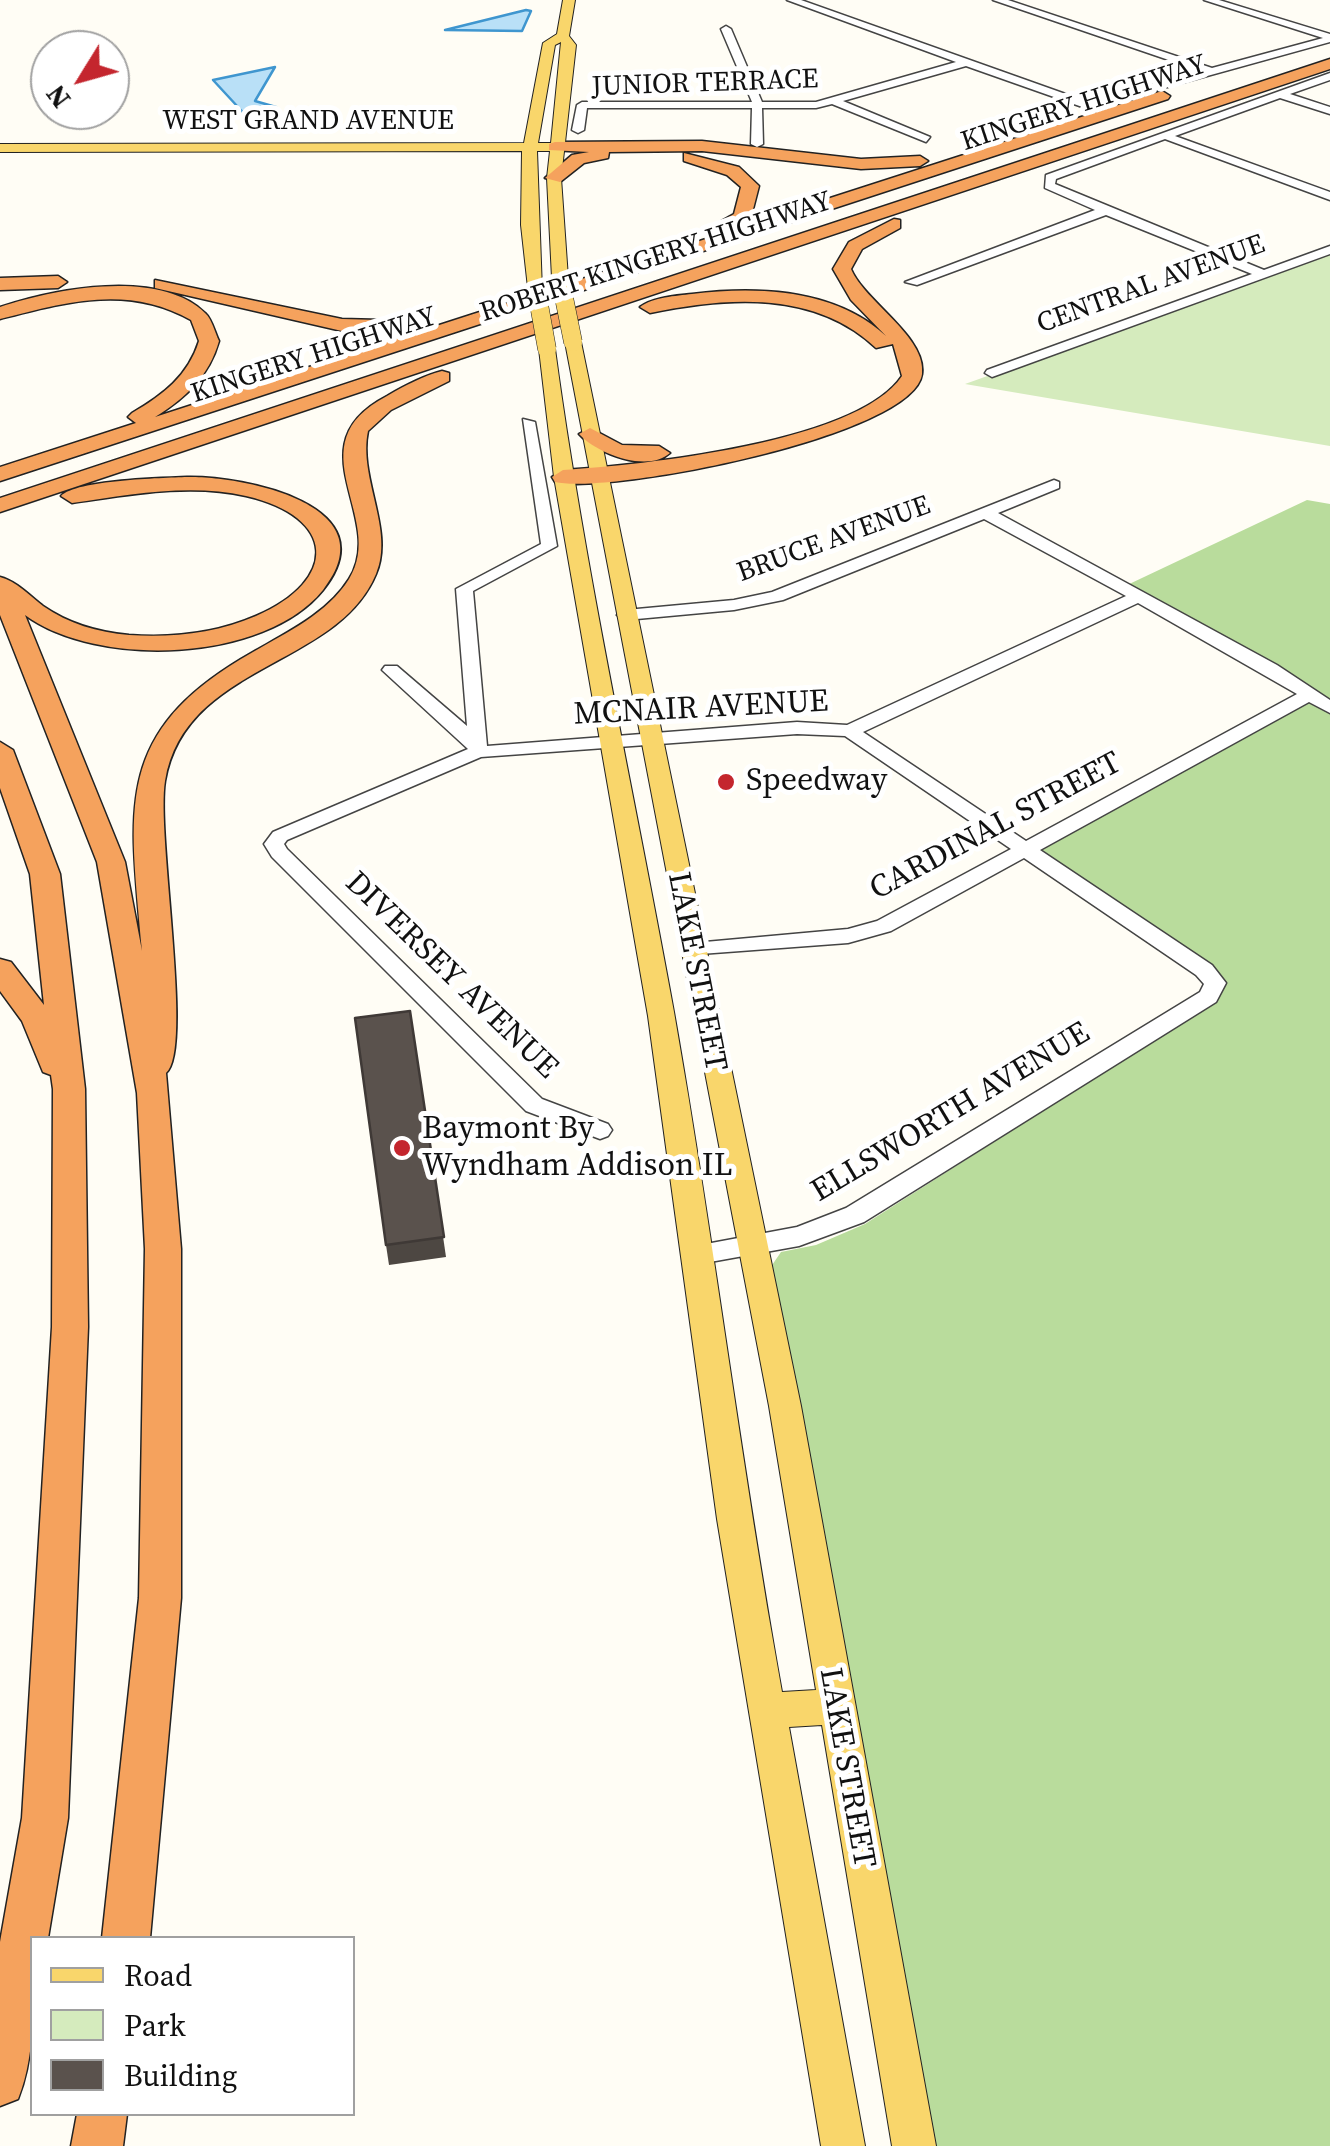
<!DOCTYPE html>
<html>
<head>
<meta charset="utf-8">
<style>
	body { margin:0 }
	#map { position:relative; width:1330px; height:2146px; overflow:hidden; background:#fffdf5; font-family:"Source Serif 4",serif }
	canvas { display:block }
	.legend { position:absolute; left:30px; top:1936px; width:325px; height:180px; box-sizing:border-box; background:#fff; border:2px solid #a0a0a0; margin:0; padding:12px 18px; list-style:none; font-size:30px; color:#111 }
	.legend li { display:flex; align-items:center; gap:20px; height:50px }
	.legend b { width:50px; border:2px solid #a0a0a0 }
	.north { position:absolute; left:30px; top:30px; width:100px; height:100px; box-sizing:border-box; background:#fff; border:2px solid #a0a0a0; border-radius:50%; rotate:233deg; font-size:28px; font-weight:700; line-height:40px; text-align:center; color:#111 }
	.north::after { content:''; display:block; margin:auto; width:35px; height:45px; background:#c4262e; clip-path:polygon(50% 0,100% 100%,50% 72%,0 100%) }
</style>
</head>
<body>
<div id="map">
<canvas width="1330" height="2146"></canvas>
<ul class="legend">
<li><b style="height:12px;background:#f9d66b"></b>Road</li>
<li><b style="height:28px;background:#d5ebbd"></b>Park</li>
<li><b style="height:28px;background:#5a524d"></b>Building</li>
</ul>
<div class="north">N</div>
</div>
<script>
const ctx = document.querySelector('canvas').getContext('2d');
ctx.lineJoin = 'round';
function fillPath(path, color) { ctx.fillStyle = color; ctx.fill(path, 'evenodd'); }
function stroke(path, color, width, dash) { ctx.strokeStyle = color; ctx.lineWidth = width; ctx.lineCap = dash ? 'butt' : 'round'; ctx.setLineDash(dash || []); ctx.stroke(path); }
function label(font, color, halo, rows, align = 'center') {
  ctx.font = font + ' "Source Serif 4",serif'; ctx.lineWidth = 10; ctx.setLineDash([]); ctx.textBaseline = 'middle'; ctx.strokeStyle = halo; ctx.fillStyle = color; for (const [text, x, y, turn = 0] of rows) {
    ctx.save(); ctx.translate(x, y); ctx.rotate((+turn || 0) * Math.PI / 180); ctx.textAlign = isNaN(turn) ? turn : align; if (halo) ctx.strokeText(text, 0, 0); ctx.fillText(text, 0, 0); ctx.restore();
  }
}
const green = new Path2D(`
	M1330,254V446L965,384Z`);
const forest = new Path2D(`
	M1307,500L1330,504V2146H935L768,1271L781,1252L816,1245L865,1224L1215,1001L1223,984L1036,851L1308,699L1125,586Z`);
const water = new Path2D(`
	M531,11L522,31L445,30L526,10Z
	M275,67L255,101L276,107L267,123L250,120L213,80Z`);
const minor = new Path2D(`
	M787,0H801L1088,102L1201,71L993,0H1008L1212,68L1323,38L1204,0H1219L1330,34V42L1088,109L966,66L843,101L930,137L926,142L832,104L816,108H762L763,144L757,147L751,144L752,108H587L584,130L578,133L572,130L577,105L582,102H752L721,29L726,26L731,29L762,102H816L956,62Z
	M1330,73V80L1290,94L1330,107V114L1280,98L1175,136L1330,192V200L1165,139L1056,179L1055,184L1264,270L1330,246V254L992,377L985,373L987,370L1252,274L1106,215L917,285L905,282L1095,210L1045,188L1046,175Z
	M523,419L535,422L557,546L473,591L487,746L797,722L847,725L1126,596L984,519L783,600L734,610L626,620L617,615L626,610L734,600L772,592L1054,480L1059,482V488L998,513L1277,665L1330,700V713L1309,702L1040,850L1212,965L1226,983L1216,1002L864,1222L799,1246L699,1264L690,1261L687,1254L690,1247L797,1227L846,1208L1200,992L1204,984L1196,975L1024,858L891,931L848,943L687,955L683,950L687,945L694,943L848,929L877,921L1011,849L845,736L797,734L481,757L287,840L284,844L287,849L542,1099L608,1124L612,1130L608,1136L600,1139L526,1111L272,857L264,844L273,832L468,749L382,670L385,666H397L467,726L456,589L541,544ZM1138,603L1297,694L1026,841L863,732Z`);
const major = new Path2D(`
	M563,0H575L569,36L576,45L561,178L568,278L560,283L552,278L547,178L550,151H537L542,291L528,288L521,225L522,151L0,152V144L524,143L543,43L557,34ZM561,42L551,143H538L555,45Z
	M573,337L581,342L801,1406L936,2146H892L822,1725L789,1727L865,2146H821L717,1519L648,1016L554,477L539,349L547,344L555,349C585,572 634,791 674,1012C714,1238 741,1466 782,1692L816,1690L769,1406L565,342Z`);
const highway = new Path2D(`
	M1330,59V69L0,512V498Z
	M1162,91L1170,96L1168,99L0,481V467L136,423L128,417L132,413C163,395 188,376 199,341L191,320C128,284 66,302 0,319V307C54,289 159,268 205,313C212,319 215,333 219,341C209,376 186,398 155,417L414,333L342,331L155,288V280L342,319L418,321L427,329L712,237L706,232L709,228L734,214L741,187L727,175L684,161V153L739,167L759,186L751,217L731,230Z
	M702,141L861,159L920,156L928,161L920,166L861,169L702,151L609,152L608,158L584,163L560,182L545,178L572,155L589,152L549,150V144L555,142Z
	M894,219L900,220V228L862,249L851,269C865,302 927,337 922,374C914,436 609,495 555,482L552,477L563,470C642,465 857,443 902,376L893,344L876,348C815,290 727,297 650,313L640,307C653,297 676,296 692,294C758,286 835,289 886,336L851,300L833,269L849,242Z
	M0,278L58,276L67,282L58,288L0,290Z
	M442,371L449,373V381L391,410L368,431C358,478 395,530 376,574C337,668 185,663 165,781C156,834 194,1051 166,1073L181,1249V1598L150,1938H102L139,1598L145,1249L137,1093L97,862L0,615V577C16,581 30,596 43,606C69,624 97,632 129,635C171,638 217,633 256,616C339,580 337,517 246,496C189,483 129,495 72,503L61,496C76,480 162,478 187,477C244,476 391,505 323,590C264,663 97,668 25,615L125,862L142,951C130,808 111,732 253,652C286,633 328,613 349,579C388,518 292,445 387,396C404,386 423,376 442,371Z
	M590,428L622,445L659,446L670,453C648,473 597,454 579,434Z
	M0,742L13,750L60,874L85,1089L88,1327L68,1818L48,1938H32C32,1992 38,2049 18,2099L0,2106V1942L22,1818L52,1327L53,1089L51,1075L43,1072L22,1021L0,991V959L11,962L44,1005L30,874L0,788Z
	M77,2114H127L123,2146H71Z`);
const majorBridge = new Path2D(`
	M560,278L573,342
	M536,288L547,349`);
const wall = new Path2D(`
	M410,1011L446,1257L389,1265L386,1245Z`);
const building = new Path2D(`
	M410,1011L444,1237L386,1245L355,1018Z`);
const markers = [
	[726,782,10,"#c4262e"],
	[402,1148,10,"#c4262e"]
];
const farStreetnames = [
	["JUNIOR TERRACE",705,84,-2],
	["KINGERY HIGHWAY",1084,104,-18],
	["WEST GRAND AVENUE",308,122],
	["ROBERT KINGERY HIGHWAY",656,258,-18],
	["CENTRAL AVENUE",1151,285,-20],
	["KINGERY HIGHWAY",314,356,-18],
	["BRUCE AVENUE",834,540,-20]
];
const streetNames = [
	["MCNAIR AVENUE",701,709,-3],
	["CARDINAL STREET",996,827,-28],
	["LAKE STREET",696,972,79],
	["DIVERSEY AVENUE",451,976,44],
	["ELLSWORTH AVENUE",951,1113,-31],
	["LAKE STREET",846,1768,80]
];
const poiNames = [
	["Speedway",746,782],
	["Baymont By",422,1130],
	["Wyndham Addison IL",422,1167]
];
fillPath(green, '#d5ebbd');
fillPath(forest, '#b9dc9c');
fillPath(water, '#b9e0f7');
stroke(water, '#3f96cf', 2.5);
stroke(minor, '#444', 3);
stroke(major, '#222', 2);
stroke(highway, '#222', 3);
fillPath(minor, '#fff');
fillPath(major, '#f9d66b');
fillPath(highway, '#f5a25d');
stroke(majorBridge, '#222', 19, []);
stroke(majorBridge, '#f9d66b', 18);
fillPath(wall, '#4d4742');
fillPath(building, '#5a524d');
stroke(building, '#3f3936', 2.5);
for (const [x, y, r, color] of markers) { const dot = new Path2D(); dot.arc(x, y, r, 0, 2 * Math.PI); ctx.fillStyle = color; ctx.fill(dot); stroke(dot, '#fff', 4); }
label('28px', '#111', '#fff', farStreetnames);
label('32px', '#111', '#fff', streetNames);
label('32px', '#111', '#fff', poiNames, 'left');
</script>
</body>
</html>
